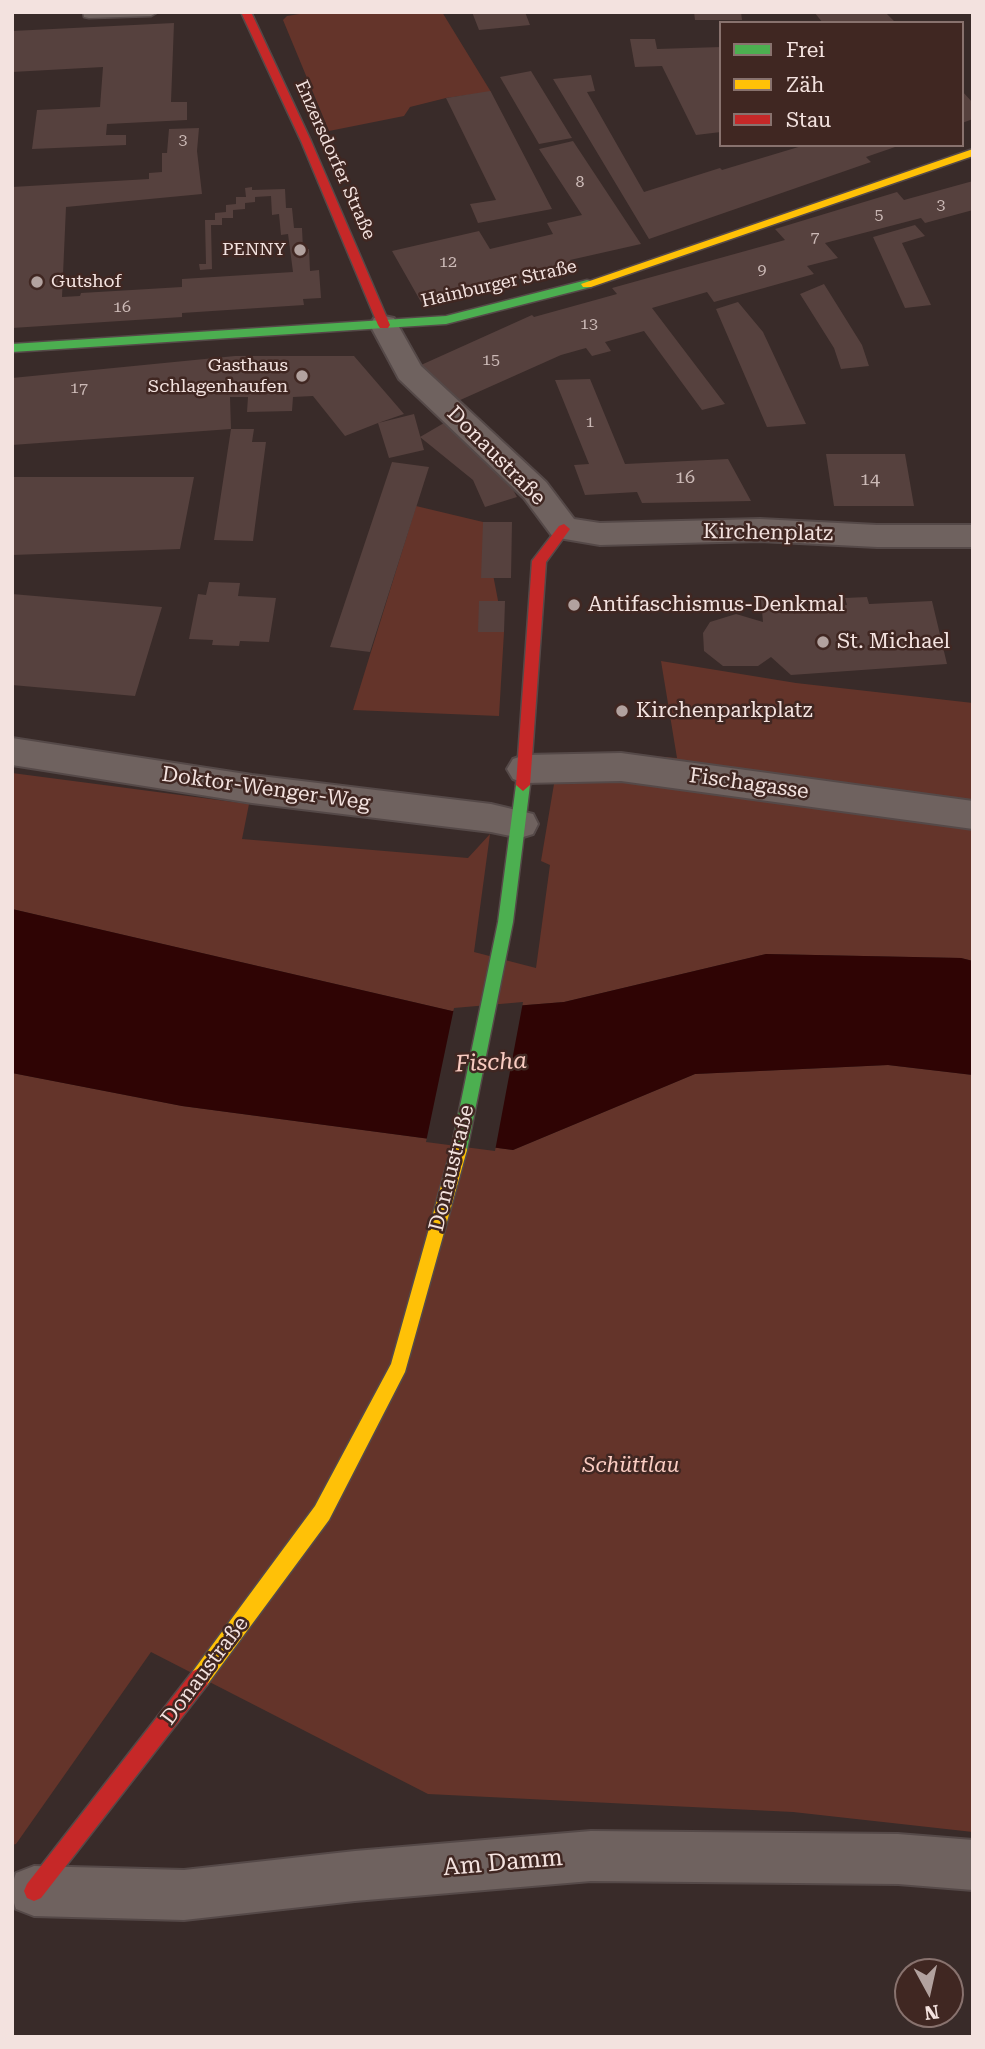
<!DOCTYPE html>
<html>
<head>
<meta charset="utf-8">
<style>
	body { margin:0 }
	#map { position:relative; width:985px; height:2049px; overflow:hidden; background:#392b29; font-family:"Roboto Serif",serif }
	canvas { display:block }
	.frame { position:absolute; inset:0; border:14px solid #f3e2df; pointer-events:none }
	.legend { position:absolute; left:719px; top:21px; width:245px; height:126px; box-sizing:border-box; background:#402722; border:2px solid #88726e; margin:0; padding:9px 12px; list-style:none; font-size:21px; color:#f3e2df }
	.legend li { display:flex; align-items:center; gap:14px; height:35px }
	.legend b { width:35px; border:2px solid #88726e }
	.north { position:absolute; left:894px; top:1958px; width:70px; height:70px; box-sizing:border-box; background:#402722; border:2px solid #88726e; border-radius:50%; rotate:172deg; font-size:19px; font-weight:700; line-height:28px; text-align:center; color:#f3e2df }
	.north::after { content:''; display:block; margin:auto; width:24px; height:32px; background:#b2a29f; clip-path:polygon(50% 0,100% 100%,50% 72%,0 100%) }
</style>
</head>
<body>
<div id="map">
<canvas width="985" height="2049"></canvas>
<div class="frame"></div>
<ul class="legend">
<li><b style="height:9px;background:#4caf50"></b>Frei</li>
<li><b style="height:9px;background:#ffc107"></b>Zäh</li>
<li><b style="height:9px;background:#c62828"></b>Stau</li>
</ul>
<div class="north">N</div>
</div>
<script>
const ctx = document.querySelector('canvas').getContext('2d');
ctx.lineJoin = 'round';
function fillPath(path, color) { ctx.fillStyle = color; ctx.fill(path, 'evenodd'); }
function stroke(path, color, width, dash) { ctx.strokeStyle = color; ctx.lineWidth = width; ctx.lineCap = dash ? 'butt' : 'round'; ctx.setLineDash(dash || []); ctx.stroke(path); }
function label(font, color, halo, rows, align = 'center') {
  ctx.font = font + ' "Roboto Serif",serif'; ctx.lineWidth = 5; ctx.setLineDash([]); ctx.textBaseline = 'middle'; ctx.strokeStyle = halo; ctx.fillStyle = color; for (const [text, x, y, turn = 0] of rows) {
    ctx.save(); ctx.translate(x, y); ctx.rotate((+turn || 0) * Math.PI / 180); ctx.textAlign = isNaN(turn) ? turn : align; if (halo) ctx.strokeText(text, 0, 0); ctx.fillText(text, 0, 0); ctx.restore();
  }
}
const green = new Path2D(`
	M312,12H442L491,92L446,98L410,107L404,116L329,131L283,20L287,16Z
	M416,506L483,522L504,632L499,716L353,710Z
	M661,661L796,683L973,703V961L961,958L766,954L564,1002L452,1011L12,909V773L249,804L242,839L468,858L490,834L474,952L536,968L550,865L541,861L554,784L587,781L644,783L652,756L677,758Z
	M888,1065L973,1075V1832L793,1812L428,1794L151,1652L16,1844L12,1845V1073L182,1106L513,1150L695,1074Z`);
const water = new Path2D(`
	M12,909L452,1011L564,1002L766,954L961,958L973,961V1075L888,1065L695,1074L513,1150L182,1106L12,1073Z`);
const pier = new Path2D(`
	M523,1002L495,1151L426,1142L454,1008Z`);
const building = new Path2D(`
	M472,12H525L530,25L479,30Z
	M694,12H741L742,20H695Z
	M814,12H885L896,23H823Z
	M174,23L171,102H187V120L107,124L106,135H126V145L32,149L37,110L100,107L103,67L12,72V31Z
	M630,39H655L657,49L721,47V132L696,135L662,66L635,67Z
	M531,71L572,138L539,144L500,77Z
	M591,75L595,91L587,92L644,192L720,168L722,170L805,145L898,146L866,157L871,162L649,239L553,79Z
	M490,91L491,92L552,209L478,223L470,204L496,200L446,98Z
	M962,91L973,103V119L962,123Z
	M199,128L197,151L202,194L66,207L62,297L80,296L81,293L182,287V279L293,272L288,234L281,235L279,214L272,215L271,196L255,197V202L245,203V209L233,210V218H222V225H211L212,269L200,270L199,264H206L205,220H215V213L226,212V205L236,204V197H246L245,188L252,187V190L285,189L286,208H292L294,228H302L303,249H309L310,271L319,270L321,298L303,299L304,305L182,313V317L12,328V187L149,179V173L162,172V153H167L169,129Z
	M573,141L641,244L570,260L574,266L421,302L392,251L479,231L490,249L553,234L547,223L582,215L539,149Z
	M973,181V210L925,223L921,218L825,243L838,258L807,266L814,274L714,302L707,292L652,308L725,404L702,410L644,331L605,342L611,351L592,356L586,348L561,355L458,401L421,365L532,315L534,317L617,294L612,288L785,240L775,229L897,192L904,200Z
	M915,225L925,236L902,243L931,305L905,308L873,237Z
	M824,284L862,345L869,366L841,369L834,348L800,294Z
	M738,302L763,332L806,424L767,427L716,309Z
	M235,356H354L404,414L378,423L414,414L424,450L389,458L378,423L345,436L313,396L293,397L292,411L247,412L248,397H230L231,429L12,445V378Z
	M590,379L625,464L728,459L751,501L642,503L637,492L585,495L574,465L589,464L555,380Z
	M444,423L502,470L517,497L485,507L473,480L420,437Z
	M231,429H254L252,442H266L253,541L214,540Z
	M826,454H905L914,506H834Z
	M392,462L429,467L370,652L330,647Z
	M12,477H194L180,549L12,555Z
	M483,522H512L511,578H481Z
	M209,582L240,583L238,596L276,598L269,642L240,641L239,646L212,645L213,640L189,639L198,594L206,595Z
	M12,594L162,607L135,696L12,685Z
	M867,597L869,604L932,601L947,664L791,675L771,657L758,666H723L704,651L703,633L710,622L736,614L763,622L761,600L801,598L803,607L847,605L845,598Z
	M479,601H505L504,632H478Z`);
const lane = new Path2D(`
	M83,12H158L151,16L89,18L84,17Z`);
const street = new Path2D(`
	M384,316L394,318L421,366L546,482L574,519L600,523L760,519L877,525H973V547H877L760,541L600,545L553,537L524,498L399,379L370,325L374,318Z
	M12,738L252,775L491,804L533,814L538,824L533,834L520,838L491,832L252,803L12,765Z
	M621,753L973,801V829L621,781L525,783L513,779L507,769L513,759L525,755Z
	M591,1831L898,1834L973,1840V1890L898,1884L591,1881L355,1901L184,1920L34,1916L16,1909C11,1896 11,1886 16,1873L34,1866L184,1870L355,1851Z`);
const fast = new Path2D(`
	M587,280L591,281V287L446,324L12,352V344L446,316Z
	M523,779L530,785L513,922L467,1150L465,1155L459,1157L453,1155L451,1150L498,922L516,785Z`);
const slow = new Path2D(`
	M973,149V156L591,287H583L581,284Z
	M459,1143L465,1145L467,1150L405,1372L329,1520L207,1685L200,1688L193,1685L190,1678L193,1671L315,1506L391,1364L451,1150L453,1145Z`);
const jam = new Path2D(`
	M241,12H251L311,141L390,325L388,328H380L378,325L301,141Z
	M564,524L570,529L546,562L530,785L523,791L516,785L532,561L559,526Z
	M200,1668L207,1671L210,1678L207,1685L41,1898L34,1901L27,1898L24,1891L27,1884L193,1671Z`);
const markers = [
	[300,250,7,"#b2a29f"],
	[37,282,7,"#b2a29f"],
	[302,376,7,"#b2a29f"],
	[574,605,7,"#b2a29f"],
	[823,642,7,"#b2a29f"],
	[622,711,7,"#b2a29f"]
];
const farNumbernames = [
	["3",183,140],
	["8",580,182],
	["3",941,205],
	["5",879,215],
	["7",815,237],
	["12",448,262],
	["9",762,270],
	["16",122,307],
	["13",589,324],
	["15",491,360],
	["17",79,388],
	["1",590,422]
];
const farStreetnames = [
	["Enzersdorfer Straße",335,160,66],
	["Hainburger Straße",499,284,-13]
];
const farPoinames = [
	["PENNY",286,250],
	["Gutshof",51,282,"left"],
	["Gasthaus",288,366],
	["Schlagenhaufen",288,387]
];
const numberNames = [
	["16",685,478],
	["14",870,480]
];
const streetNames = [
	["Donaustraße",496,456,45],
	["Kirchenplatz",768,533,1],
	["Fischagasse",749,784,8],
	["Doktor-Wenger-Weg",266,789,8],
	["Donaustraße",452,1168,-76],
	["Donaustraße",205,1671,-53]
];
const poiNames = [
	["Antifaschismus-Denkmal",588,605],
	["St. Michael",837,642],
	["Kirchenparkplatz",636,711]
];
const parkNames = [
	["Schüttlau",631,1466]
];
const waterNames = [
	["Fischa",491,1063,-3]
];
const nearStreetnames = [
	["Am Damm",503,1863,-5]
];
fillPath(green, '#64342a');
fillPath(water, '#2f0404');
fillPath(pier, '#392b29');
fillPath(building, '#56413e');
stroke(lane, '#554948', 3);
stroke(street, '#554948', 4);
stroke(fast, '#554948', 3);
stroke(slow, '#554948', 3);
stroke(jam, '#554948', 3);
fillPath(lane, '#6f625f');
fillPath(street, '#6f625f');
fillPath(fast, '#4caf50');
fillPath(slow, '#ffc107');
fillPath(jam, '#c62828');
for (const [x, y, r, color] of markers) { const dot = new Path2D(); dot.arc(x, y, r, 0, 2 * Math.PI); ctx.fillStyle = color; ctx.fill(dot); stroke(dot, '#402722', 2.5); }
label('16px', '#ccbab7', null, farNumbernames);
label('18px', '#f3e2df', '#402722', farStreetnames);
label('18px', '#f3e2df', '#402722', farPoinames, 'right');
label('18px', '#ccbab7', null, numberNames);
label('21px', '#f3e2df', '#402722', streetNames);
label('21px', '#f3e2df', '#402722', poiNames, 'left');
label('italic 21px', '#faccc2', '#402722', parkNames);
label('italic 23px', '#f9cbc1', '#402722', waterNames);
label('24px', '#f3e2df', '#402722', nearStreetnames);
</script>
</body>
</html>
